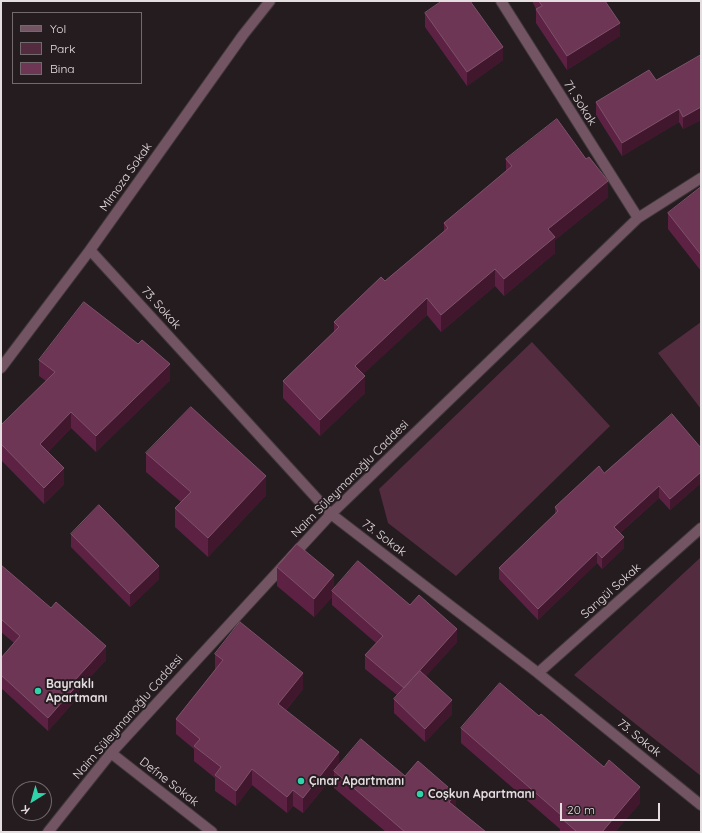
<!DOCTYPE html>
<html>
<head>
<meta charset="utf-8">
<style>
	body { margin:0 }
	#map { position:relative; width:702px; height:833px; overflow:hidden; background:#251c20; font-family:Quicksand,sans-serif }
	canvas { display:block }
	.frame { position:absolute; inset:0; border:2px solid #e5dee1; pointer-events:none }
	.legend { position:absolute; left:12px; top:12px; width:130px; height:72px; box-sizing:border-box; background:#251c20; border:1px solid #726a6d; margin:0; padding:5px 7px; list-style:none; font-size:12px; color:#e5dee1 }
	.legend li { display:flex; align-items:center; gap:8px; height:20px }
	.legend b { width:20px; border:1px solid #726a6d }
	.north { position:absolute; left:12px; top:781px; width:40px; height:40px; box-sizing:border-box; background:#251c20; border:1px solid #726a6d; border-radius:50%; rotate:217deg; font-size:11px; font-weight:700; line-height:16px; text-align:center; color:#e5dee1 }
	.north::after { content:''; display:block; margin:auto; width:14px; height:18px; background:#2fd4aa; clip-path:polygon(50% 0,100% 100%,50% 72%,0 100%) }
	.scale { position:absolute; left:560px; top:803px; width:100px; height:18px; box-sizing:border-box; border:2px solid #e5dee1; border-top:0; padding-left:5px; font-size:12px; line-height:14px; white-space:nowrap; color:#e5dee1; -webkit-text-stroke:3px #251c20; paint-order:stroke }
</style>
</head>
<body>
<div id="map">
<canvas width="702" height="833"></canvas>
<div class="frame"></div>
<ul class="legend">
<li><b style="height:5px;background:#735462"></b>Yol</li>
<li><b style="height:11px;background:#532c3f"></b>Park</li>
<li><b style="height:11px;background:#6c3654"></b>Bina</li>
</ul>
<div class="north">K</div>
<div class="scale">20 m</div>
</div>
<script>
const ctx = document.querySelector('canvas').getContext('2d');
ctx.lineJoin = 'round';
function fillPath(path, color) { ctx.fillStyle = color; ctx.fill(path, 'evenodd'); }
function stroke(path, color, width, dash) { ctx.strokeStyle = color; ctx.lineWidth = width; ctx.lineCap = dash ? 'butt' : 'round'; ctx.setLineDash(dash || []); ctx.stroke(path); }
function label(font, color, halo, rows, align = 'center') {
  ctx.font = font + ' Quicksand,sans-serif'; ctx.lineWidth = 4; ctx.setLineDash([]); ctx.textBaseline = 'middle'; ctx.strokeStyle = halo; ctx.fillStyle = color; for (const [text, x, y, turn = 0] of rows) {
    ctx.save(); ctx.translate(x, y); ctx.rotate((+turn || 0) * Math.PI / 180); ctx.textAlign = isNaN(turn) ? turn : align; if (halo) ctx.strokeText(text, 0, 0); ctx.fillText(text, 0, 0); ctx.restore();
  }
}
const green = new Path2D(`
	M701,322V409L658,353Z
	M532,342L610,426L456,576L388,523L379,489Z
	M701,557V776L574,675Z`);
const street = new Path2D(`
	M501,1L638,218
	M90,250L331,514L538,673L701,805
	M1,368L90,250L243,35L270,1
	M538,673L701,528
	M111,753L212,832
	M48,832L111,753L331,514L638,218L701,178`);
const wall = new Path2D(`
	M532,1H605L620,36L567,70L536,23V9Z
	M425,13L503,60L467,86L425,27Z
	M701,55V120L683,129L679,122L622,156L596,115V102L656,80Z
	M506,159L608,197L555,240V253L504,296L495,286L441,332L427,315L363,374L365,393L320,436L283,398V381L334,332V322L385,281L444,231V223L506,171Z
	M701,187V271L668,229V213Z
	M39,360L170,380L96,452L71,428L48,452L64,484L44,504L1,460V425L46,381L39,376Z
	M701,448V483L670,510L659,498L620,533L624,548L602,569L597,563L538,620L499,579V568L555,514V507L604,473Z
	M146,453L266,495L208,557L175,527V508L181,502L146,472Z
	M71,534L159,579L130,607L71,547Z
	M1,565L106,660L79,689V696L48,731L1,688V658L14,643L1,632Z
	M277,567L334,588L410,605L457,642L426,676L452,714L425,742L394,713V699L397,695L365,669V655L376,643L332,605V597L314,617L277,586Z
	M215,654L303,689L286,710L339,765L405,776L456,807L486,832H386L334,788V775L303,813L293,806L287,813L252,785L236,806L215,791V778L194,761V749L176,734V719L215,670Z
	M461,728L640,803L615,832H560V829L461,743Z`);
const shadedWall = new Path2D(`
	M620,23V36L567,70V56Z
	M503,47V60L467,86V72Z
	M701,107V120L683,129V117Z
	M679,109V122L622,156V143Z
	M608,181V197L555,240V253L504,296V279L548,229Z
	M495,269V286L441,332V315Z
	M427,298V315L355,382V366Z
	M170,364V380L96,452V436Z
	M365,376V393L320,436V420Z
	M71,412V428L40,460V444Z
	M64,468V484L44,504V488Z
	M701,472V483L670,510V499Z
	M266,476V495L208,557V538Z
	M659,486V498L614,538V527Z
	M624,537V548L602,569V558Z
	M597,552V563L538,620V609Z
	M159,566V579L130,607V594Z
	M334,575V594L332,591V597L314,617V599Z
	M457,629V642L404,701V688Z
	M106,646V660L79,689V696L48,731V718L75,680Z
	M303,673V689L278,719V704Z
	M452,700V714L425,742V729Z
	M339,752V768L334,771V775L303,813V798Z
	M252,769V785L236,806V791Z
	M640,787V803L615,832H602Z
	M293,790V806L287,813V797Z
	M456,794V810L449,802Z`);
const building = new Path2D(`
	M442,1H470L503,47L467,72L425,13Z
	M539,1H605L620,23L567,56L536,9L542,6Z
	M701,55V107L683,117L679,109L622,143L596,102L649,70L656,80Z
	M557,119L586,159L589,157L608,181L548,229L555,237L504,279L495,269L441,315L427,298L355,366L365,376L320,420L283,381L339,327L334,322L381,277L385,281L448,228L444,223L512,166L506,159Z
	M701,187V255L668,213Z
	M84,302L138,344L142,340L170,364L96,436L71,412L40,444L64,468L44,488L1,444V425L55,372L39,360Z
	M191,407L266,476L208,538L175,508L191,492L146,453Z
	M672,414L701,448V472L670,499L659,486L614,527L624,537L602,558L597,552L538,609L499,568L558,511L555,507L599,466L604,473Z
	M99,505L159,566L130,594L71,534Z
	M297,544L334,575L314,599L277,567Z
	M358,561L410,605L419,595L457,629L404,688L365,655L383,636L332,591Z
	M1,565L51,608L56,602L106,646L75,680L79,683L48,718L1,675V658L20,636L1,619Z
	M240,622L303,673L278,704L339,752L303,798L293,790L287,797L252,769L236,791L215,775L221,767L194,746L200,739L176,719L223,660L215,654Z
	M420,671L452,700L425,729L394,699Z
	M500,683L539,716L541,714L604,767L609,760L640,787L602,832H577L560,817L561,815L461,728Z
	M361,739L405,776L418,761L456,794L449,802L486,832H405L334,771Z`);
const markers = [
	[38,691,4,"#2fd4aa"],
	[301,781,4,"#2fd4aa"],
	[420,794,4,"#2fd4aa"]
];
const streetNames = [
	["71. Sokak",580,103,58],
	["Mimoza Sokak",126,177,-55],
	["73. Sokak",161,308,48],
	["Naim Süleymanoğlu Caddesi",350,479,-45],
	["73. Sokak",384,538,37],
	["Sarıgül Sokak",611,591,-42],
	["Naim Süleymanoğlu Caddesi",128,717,-49],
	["73. Sokak",639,738,39],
	["Defne Sokak",169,782,38]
];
const poiNames = [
	["Bayraklı",46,684],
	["Apartmanı",46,698],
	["Çınar Apartmanı",309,781],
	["Coşkun Apartmanı",428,794]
];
fillPath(green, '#532c3f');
stroke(street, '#40373b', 12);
stroke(street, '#735462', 10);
fillPath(wall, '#5d2243');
fillPath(shadedWall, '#41172e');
fillPath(building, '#6c3654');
stroke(building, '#7f516a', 1);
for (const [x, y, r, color] of markers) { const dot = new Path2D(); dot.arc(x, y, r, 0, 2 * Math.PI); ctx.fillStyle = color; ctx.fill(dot); stroke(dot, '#251c20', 1.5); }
label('12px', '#e5dee1', '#251c20', streetNames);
label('bold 12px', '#e5dee1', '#251c20', poiNames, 'left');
</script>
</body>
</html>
